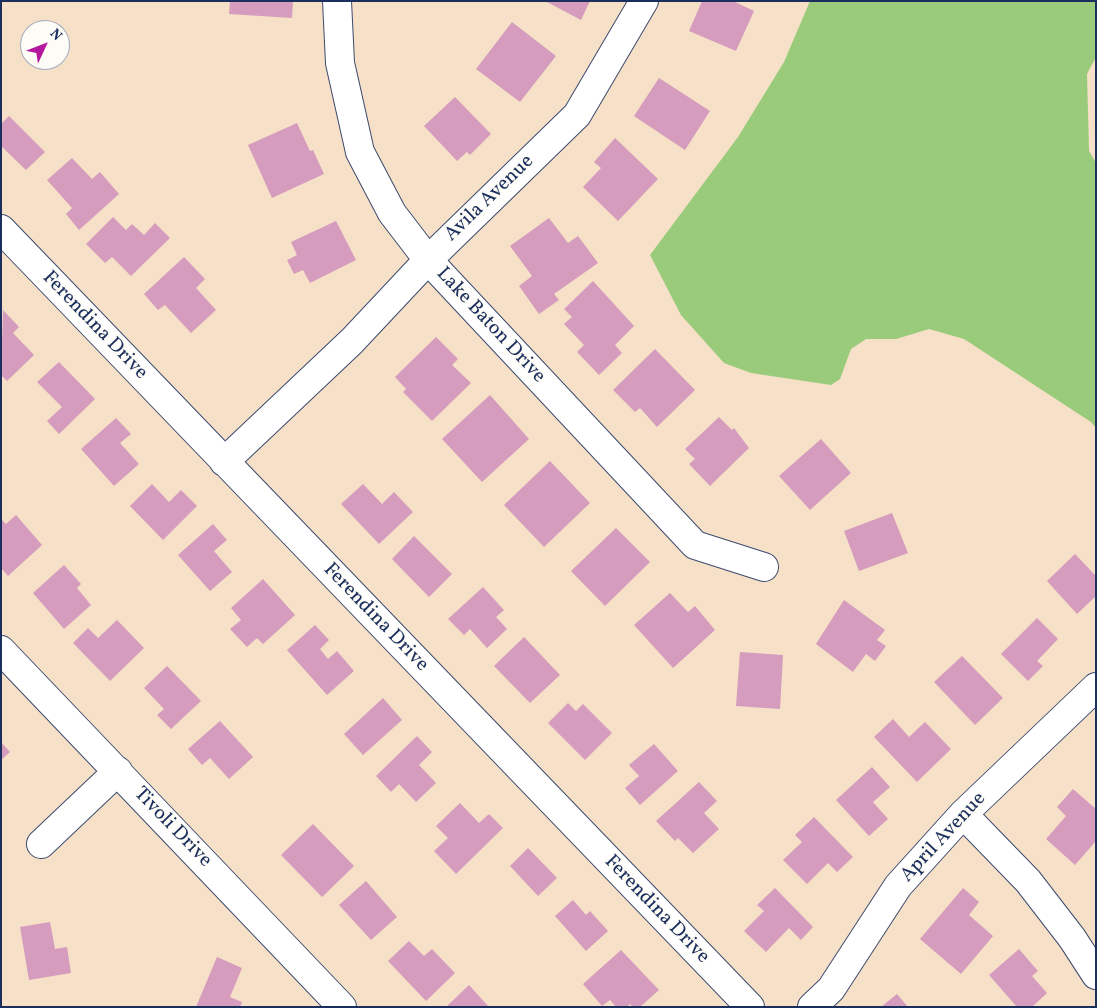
<!DOCTYPE html>
<html>
<head>
<meta charset="utf-8">
<style>
	body { margin:0 }
	#map { position:relative; width:1097px; height:1008px; overflow:hidden; background:#f6e0c7; font-family:Vollkorn,serif }
	canvas { display:block }
	.frame { position:absolute; inset:0; border:2px solid #1b2f5e; pointer-events:none }
	.north { position:absolute; left:20px; top:20px; width:50px; height:50px; box-sizing:border-box; background:#fdfcf7; border:1px solid #a3aaba; border-radius:50%; rotate:47deg; font-size:14px; font-weight:700; line-height:20px; text-align:center; color:#1b2f5e }
	.north::after { content:''; display:block; margin:auto; width:18px; height:22px; background:#b5179e; clip-path:polygon(50% 0,100% 100%,50% 72%,0 100%) }
</style>
</head>
<body>
<div id="map">
<canvas width="1097" height="1008"></canvas>
<div class="frame"></div>
<div class="north">N</div>
</div>
<script>
const ctx = document.querySelector('canvas').getContext('2d');
ctx.lineJoin = 'round';
function fillPath(path, color) { ctx.fillStyle = color; ctx.fill(path, 'evenodd'); }
function stroke(path, color, width, dash) { ctx.strokeStyle = color; ctx.lineWidth = width; ctx.lineCap = dash ? 'butt' : 'round'; ctx.setLineDash(dash || []); ctx.stroke(path); }
function label(font, color, halo, rows, align = 'center') {
  ctx.font = font + ' Vollkorn,serif'; ctx.lineWidth = 4; ctx.setLineDash([]); ctx.textBaseline = 'middle'; ctx.strokeStyle = halo; ctx.fillStyle = color; for (const [text, x, y, turn = 0] of rows) {
    ctx.save(); ctx.translate(x, y); ctx.rotate((+turn || 0) * Math.PI / 180); ctx.textAlign = isNaN(turn) ? turn : align; if (halo) ctx.strokeText(text, 0, 0); ctx.fillText(text, 0, 0); ctx.restore();
  }
}
const green = new Path2D(`
	M810,1H1096V57L1087,74L1089,151L1096,163V428L1091,422L964,339L929,329L896,339H866L851,349L840,379L831,385L751,373L724,363L681,315L650,255L738,137L784,62Z`);
const building = new Path2D(`
	M230,1H293L292,18L229,14Z
	M545,1H590L581,20Z
	M702,1H733L754,11L736,51L689,31Z
	M512,22L556,56L520,102L476,69Z
	M659,78L710,111L685,150L634,116Z
	M455,97L491,134L470,155L467,152L457,161L424,126Z
	M9,116L45,152L26,170L1,146V124Z
	M297,123L310,151L313,150L324,174L272,198L248,145Z
	M615,138L658,179L618,221L583,187L601,168L594,162Z
	M72,158L92,179L100,172L119,194L79,230L66,214L72,208L47,180Z
	M113,217L126,230L132,224L144,235L155,223L170,238L131,276L112,257L105,263L86,244Z
	M549,218L568,243L578,236L598,263L554,294L559,300L539,314L519,286L532,276L510,246Z
	M336,221L356,260L310,283L303,270L294,274L287,260L297,255L291,242Z
	M184,257L205,279L196,288L216,310L191,333L165,305L158,310L144,294Z
	M593,281L634,326L615,345L622,353L599,375L577,352L584,345L564,324L572,317L564,309Z
	M3,310L19,327L13,333L34,355L7,381L1,375Z
	M436,337L458,359L452,365L471,383L432,421L403,392L406,389L395,377Z
	M655,349L695,390L657,427L640,408L635,412L613,390Z
	M59,362L95,399L59,434L47,421L62,407L37,382Z
	M490,395L529,439L482,482L442,439Z
	M719,417L732,430L734,428L749,448L710,486L689,464L695,459L685,449Z
	M116,418L131,434L120,443L139,464L114,486L81,449Z
	M821,439L851,473L810,510L779,476Z
	M550,461L590,503L544,547L504,505Z
	M152,484L169,502L181,490L197,506L163,540L130,506Z
	M363,484L382,504L394,492L413,512L379,544L341,504Z
	M892,513L908,553L859,571L844,531Z
	M16,515L42,545L8,576L1,568V519L6,524Z
	M213,524L227,540L214,551L232,572L210,591L178,555Z
	M616,528L650,562L605,606L571,571Z
	M414,536L452,574L429,597L392,559Z
	M1075,554L1096,576V596L1077,614L1047,581Z
	M64,565L81,584L77,588L91,605L64,629L33,593Z
	M263,579L295,615L263,644L257,638L247,647L230,629L241,620L231,608Z
	M483,587L504,610L496,617L507,629L487,648L470,629L464,635L448,619Z
	M670,593L688,612L695,606L715,630L673,668L634,625Z
	M844,600L885,630L877,640L886,646L875,661L866,654L853,672L816,644Z
	M1037,618L1058,639L1037,661L1043,666L1028,681L1001,654Z
	M117,620L144,648L110,681L73,643L88,628L98,638Z
	M315,625L329,640L320,649L328,659L337,651L354,671L327,695L287,650Z
	M524,637L560,675L530,703L494,666Z
	M740,652L783,655L780,709L736,706Z
	M962,656L1003,698L975,725L934,682Z
	M167,666L201,701L171,729L157,715L164,709L144,688Z
	M383,698L402,720L363,755L344,734Z
	M568,703L576,711L583,704L612,733L585,760L548,723Z
	M893,719L909,737L925,722L951,749L917,782L874,737Z
	M220,721L253,757L229,779L210,758L202,765L188,749Z
	M417,736L432,752L419,765L436,783L416,802L399,784L391,792L376,776Z
	M1,742L10,752L1,760Z
	M654,744L678,771L640,805L625,788L639,776L629,765Z
	M872,767L890,787L873,802L888,819L869,836L836,800Z
	M699,782L717,801L704,813L719,829L693,853L678,838L675,841L656,821Z
	M1073,789L1096,809V841L1075,865L1046,839L1066,816L1057,807Z
	M460,803L479,823L489,814L503,828L456,874L434,851L448,838L436,826Z
	M814,817L853,857L837,872L828,863L807,884L783,860L802,842L795,835Z
	M313,824L354,866L322,897L281,855Z
	M528,848L557,878L538,896L510,866Z
	M366,881L397,917L371,940L339,905Z
	M775,888L813,927L801,940L789,928L766,952L744,931L764,911L757,905Z
	M963,888L979,902L969,915L993,936L961,974L920,939Z
	M573,900L586,915L590,911L608,931L586,951L555,916Z
	M50,922L55,949L67,947L71,973L29,980L20,927Z
	M409,941L424,956L432,949L455,973L426,1001L388,961Z
	M1019,949L1038,971L1032,976L1047,993L1032,1007H1017L989,975Z
	M621,950L659,990L640,1007H633L630,1004L627,1007H616L610,1000L602,1006L583,984Z
	M217,957L242,968L230,997L242,1002L240,1007H196Z
	M469,985L489,1007H446Z
	M897,994L908,1007H881Z`);
const minor = new Path2D(`
	M337,1L340,63L360,152L392,213L428,260L695,545L764,567
	M1,229L750,1007
	M224,462L352,341L428,260L577,115L644,1
	M1,650L342,1007
	M963,814L1028,881L1072,938L1096,975
	M41,844L118,771
	M812,1007L831,989L898,886L963,814L1096,687`);
const streetNames = [
	["Avila Avenue",490,199,-44],
	["Ferendina Drive",94,326,46],
	["Lake Baton Drive",490,326,47],
	["Ferendina Drive",375,618,46],
	["Tivoli Drive",172,828,46],
	["April Avenue",944,838,-47],
	["Ferendina Drive",656,910,46]
];
fillPath(green, '#99cb7b');
fillPath(building, '#d59cbd');
stroke(minor, '#3c4a6e', 30);
stroke(minor, '#fff', 28);
label('20px', '#1b2f5e', '#fdfcf7', streetNames);
</script>
</body>
</html>
